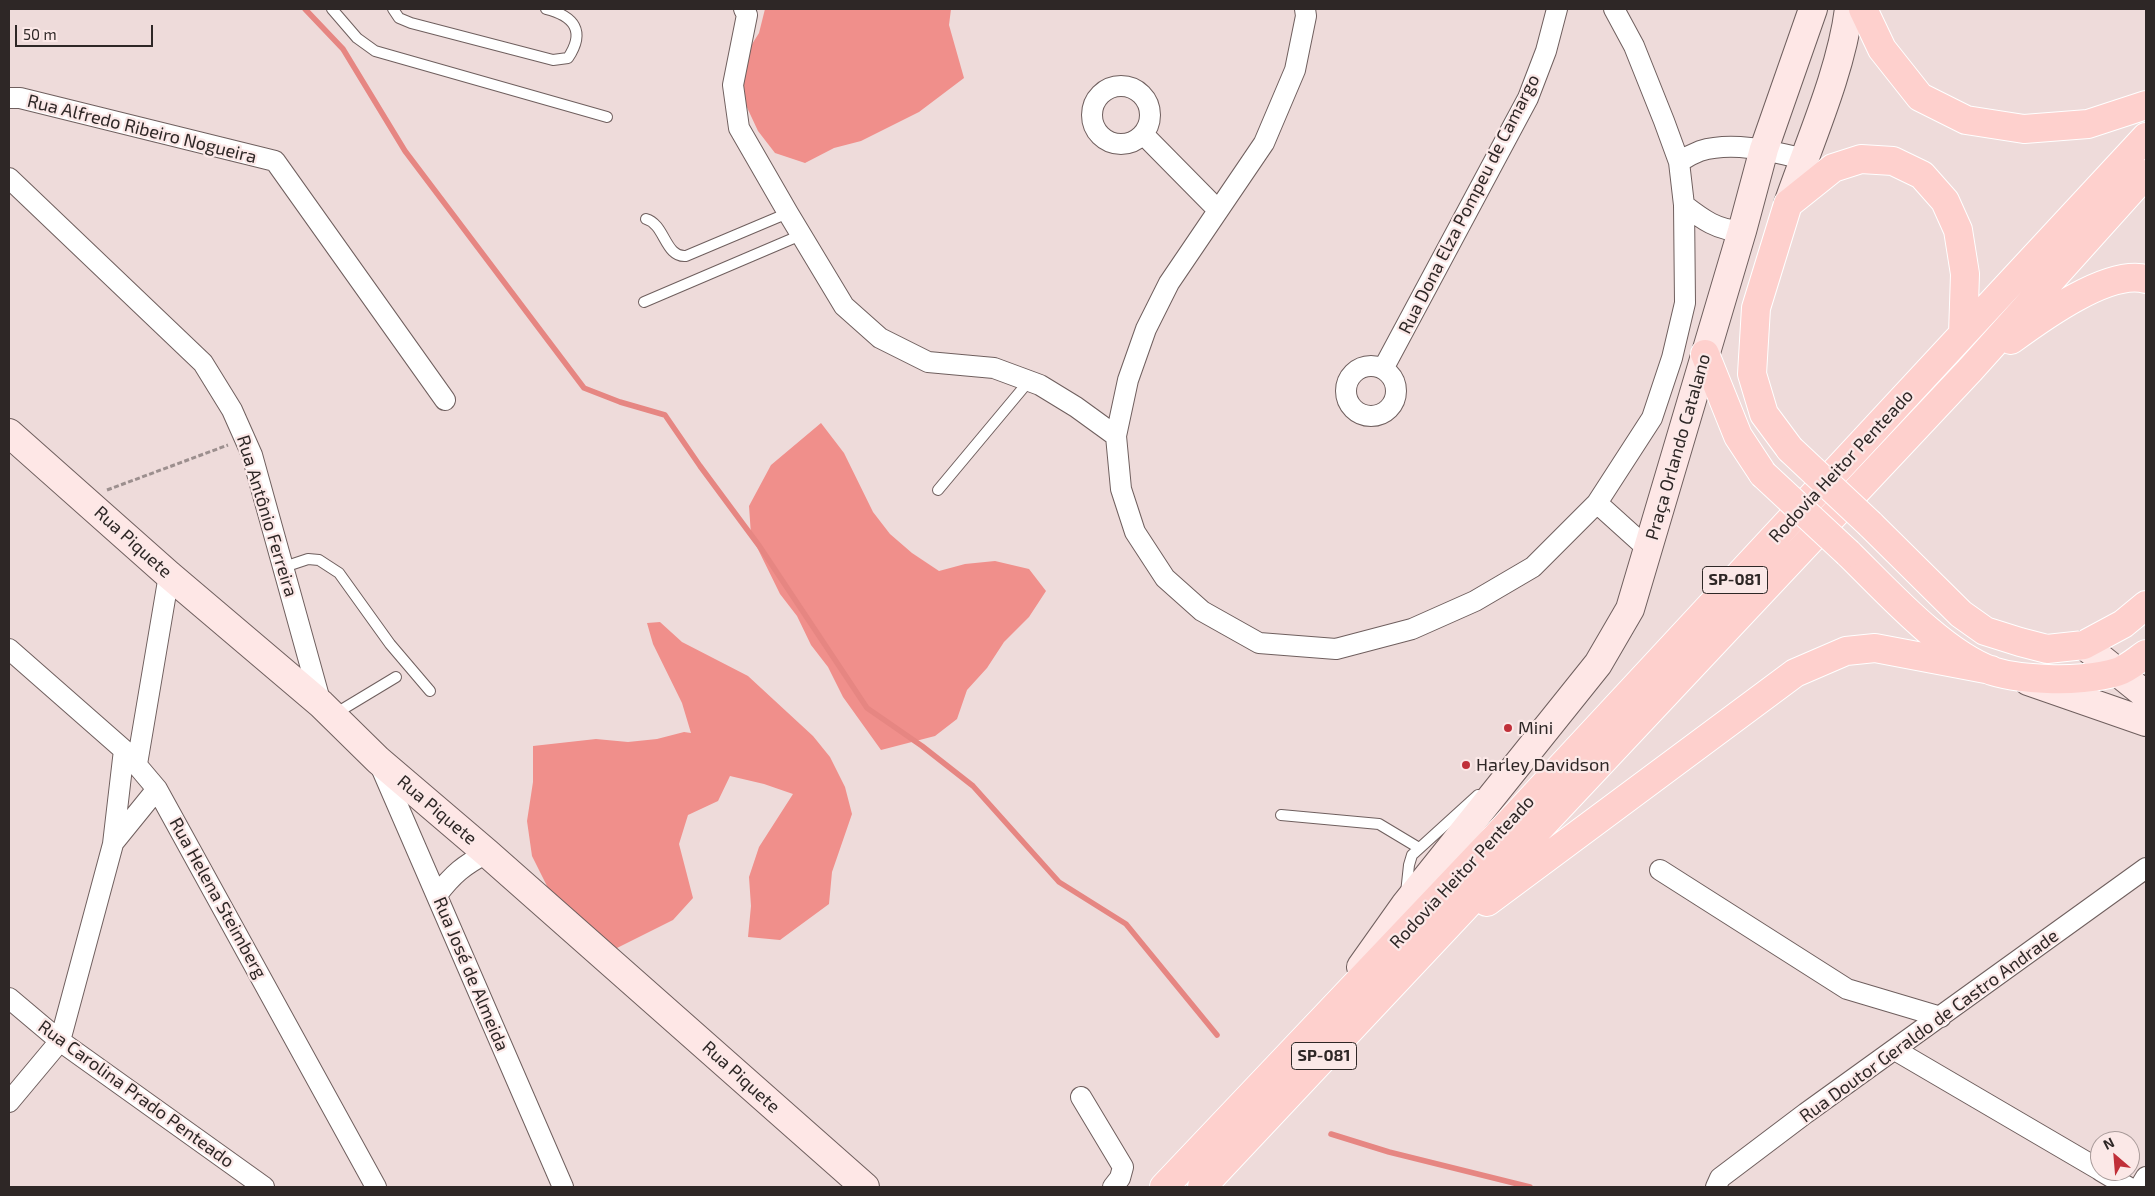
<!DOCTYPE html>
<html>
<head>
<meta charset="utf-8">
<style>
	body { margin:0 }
	#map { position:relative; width:2155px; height:1196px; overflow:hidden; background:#eedbda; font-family:"Exo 2",sans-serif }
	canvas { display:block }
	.frame { position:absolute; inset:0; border:10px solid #2e2726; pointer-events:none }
	.north { position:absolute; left:2090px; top:1131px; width:50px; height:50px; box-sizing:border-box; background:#fbe8e7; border:1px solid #a99b9a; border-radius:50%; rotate:333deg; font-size:14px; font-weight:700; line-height:20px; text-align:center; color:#2e2726 }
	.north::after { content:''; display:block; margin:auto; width:18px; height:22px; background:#c03039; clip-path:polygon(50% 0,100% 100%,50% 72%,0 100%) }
	.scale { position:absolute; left:15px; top:25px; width:138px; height:22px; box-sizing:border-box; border:2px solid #2e2726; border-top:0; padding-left:6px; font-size:15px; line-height:18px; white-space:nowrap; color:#2e2726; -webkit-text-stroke:4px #fbe8e7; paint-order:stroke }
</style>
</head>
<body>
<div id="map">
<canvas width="2155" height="1196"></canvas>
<div class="frame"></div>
<div class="north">N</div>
<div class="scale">50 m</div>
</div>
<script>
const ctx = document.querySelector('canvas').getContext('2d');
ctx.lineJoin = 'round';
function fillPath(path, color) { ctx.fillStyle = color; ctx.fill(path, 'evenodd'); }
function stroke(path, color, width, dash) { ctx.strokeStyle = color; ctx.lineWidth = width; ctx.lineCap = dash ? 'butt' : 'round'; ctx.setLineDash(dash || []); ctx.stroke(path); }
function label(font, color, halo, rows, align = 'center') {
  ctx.font = font + ' "Exo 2",sans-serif'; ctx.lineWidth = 4.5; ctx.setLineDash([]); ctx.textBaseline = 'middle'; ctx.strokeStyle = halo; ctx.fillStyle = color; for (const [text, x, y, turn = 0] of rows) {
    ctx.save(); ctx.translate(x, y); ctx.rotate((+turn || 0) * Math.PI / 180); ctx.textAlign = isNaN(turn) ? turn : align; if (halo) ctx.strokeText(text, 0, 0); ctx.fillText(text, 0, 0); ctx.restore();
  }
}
const forest = new Path2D(`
	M765,9H951L949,25L964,78L919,112L861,141L834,148L805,163L775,153L758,131L744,101L742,60L759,33Z
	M821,423L844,453L873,512L890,534L912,553L939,571L965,564L995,561L1029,569L1046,591L1029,617L1004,642L987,668L967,690L957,719L935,736L881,750L843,697L828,667L811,645L797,616L780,594L751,535L749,506L771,465Z
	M660,622L682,642L748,676L813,736L830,757L845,787L852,814L832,872L829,904L780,940L748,937L751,906L749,877L759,847L793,794L764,784L730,776L718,801L688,815L679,844L693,898L673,920L615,949L561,914L532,856L527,821L533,782V746L596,739L628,742L657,739L684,732L691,733L682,703L653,644L647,623Z`);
const stream = new Path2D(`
	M305,9L343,49L405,151L584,388L620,402L665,415L700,466L760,547L867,708L922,746L973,786L1059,882L1126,924L1217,1035
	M1331,1134L1389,1152L1530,1187`);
const path = new Path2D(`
	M107,490L228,445`);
const lane = new Path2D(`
	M332,9L357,38L375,51L607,117
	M393,9L399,18L411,23L553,60L568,58C586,31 574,16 546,9
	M646,219C665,224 665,258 686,256L788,213
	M644,302L801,235
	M938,490L1029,381
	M284,567L308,559L319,560L339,573L390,644L430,691
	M333,715L396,677
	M1281,815L1379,824L1419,848
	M1406,893L1409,865L1412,855L1478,795`);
const street = new Path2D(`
	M744,9L747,15L733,85L739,128L788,213L844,306L880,338L928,362L994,368L1040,385L1076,407L1116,436
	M1305,9L1306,16L1295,70L1264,143L1169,283L1146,329L1128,380L1116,436L1121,489L1135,532L1165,578L1202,611L1259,643L1336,649L1412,629L1475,601L1533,567L1597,503L1652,418L1672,358L1685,303L1684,205L1679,162L1664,121L1634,46L1614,9
	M1092 115a29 29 0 1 1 58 0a29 29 0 1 1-58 0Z
	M9,98H20L275,161L445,400
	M1143,134L1218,210
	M1679,162C1685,158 1692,154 1700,151C1733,141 1771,151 1804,159
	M9,178L203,363L232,410L252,455L321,704
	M1684,205C1702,219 1718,231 1742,231
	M1346 391a25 25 0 1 1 50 0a25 25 0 1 1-50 0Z
	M1383,369L1528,98L1546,51L1557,9
	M1597,503L1648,549
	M9,649L124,750L157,789L376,1187
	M137,764L169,575
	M380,765L563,1187
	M114,842L157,789
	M1660,870L1847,989L1941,1017
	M437,895C453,874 464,865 487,853
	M9,998L60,1041L264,1187
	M1895,1050L2100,1170
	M1081,1097L1123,1167L1120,1178L1113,1187
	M9,1102L60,1041L113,844L124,750
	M2101,1171L2128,1187
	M1716,1187L1720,1178L1806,1113L2146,868
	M2140,1187L2146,1177`);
const secondary = new Path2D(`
	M1788,204C1809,143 1841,72 1849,9
	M9,433L169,575L321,704L378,760L487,853L865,1187
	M2084,645L2146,695
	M2028,681L2146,722
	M1361,967L1405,905L1598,664L1630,609L1742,231L1764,149L1813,9`);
const primary = new Path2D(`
	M1863,9L1882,49L1920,97L1966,120L2024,129L2088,124L2146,105
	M2011,340C2041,318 2108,269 2146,279
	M1705,354L1738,436L1763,474
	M1790,449L1764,414L1752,374L1756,308L1788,204L1833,168L1861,159L1893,161L1922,175L1945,201L1958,230L1965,274L1963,334
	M1870,524L1961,614L1985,631L2020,642L2047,649L2084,645L2123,624L2146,605
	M1848,553C1886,590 1942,653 1992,671C2011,677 2029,678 2048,679C2068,680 2098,678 2117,672C2127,669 2137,660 2146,654
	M1487,902L1795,673L1846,651L1875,648L1991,670
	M1164,1187L1496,837L2146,137
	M1202,1187L1970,370L2146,174`);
const primaryBridge = new Path2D(`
	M1790,449L1870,524
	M1763,474L1848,553`);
const markers = [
	[1508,728,5,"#c03039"],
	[1466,765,5,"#c03039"]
];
const shields = [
	[1735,580,65],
	[1324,1056,65]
];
const shieldNames = [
	["SP-081",1735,580],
	["SP-081",1324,1056]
];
const streetNames = [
	["Rua Alfredo Ribeiro Nogueira",142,129,14],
	["Rua Dona Elza Pompeu de Camargo",1469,204,-63],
	["Praça Orlando Catalano",1678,447,-74],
	["Rodovia Heitor Penteado",1841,466,-47],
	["Rua Antônio Ferreira",267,516,73],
	["Rua Piquete",133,542,42],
	["Rua Piquete",437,810,40],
	["Rodovia Heitor Penteado",1462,872,-47],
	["Rua Helena Steimberg",218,898,61],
	["Rua José de Almeida",471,974,67],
	["Rua Doutor Geraldo de Castro Andrade",1929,1026,-36],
	["Rua Piquete",741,1077,42],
	["Rua Carolina Prado Penteado",136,1094,36]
];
const poiNames = [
	["Mini",1518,728],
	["Harley Davidson",1476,765]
];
fillPath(forest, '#f08f8b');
stroke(stream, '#e68682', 5.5);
stroke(lane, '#6f5f5e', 12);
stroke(street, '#6f5f5e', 22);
stroke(secondary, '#6f5f5e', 30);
stroke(primary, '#fff', 30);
stroke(path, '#9c8f8e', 3, [5, 2.5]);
stroke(lane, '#fff', 10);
stroke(street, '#fff', 20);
stroke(secondary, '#fee7e6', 28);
stroke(primary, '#fed0cd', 28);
stroke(primaryBridge, '#fff', 30, []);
stroke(primaryBridge, '#fed0cd', 28);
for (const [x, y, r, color] of markers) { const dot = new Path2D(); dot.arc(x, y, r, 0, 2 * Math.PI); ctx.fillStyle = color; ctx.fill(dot); stroke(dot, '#fbe8e7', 2); }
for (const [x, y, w] of shields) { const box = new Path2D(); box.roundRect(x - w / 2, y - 13.5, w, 27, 4); ctx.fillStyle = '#fbe8e7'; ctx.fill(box); stroke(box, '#2e2726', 1); }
label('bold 16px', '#2e2726', null, shieldNames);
label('18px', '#2e2726', '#fbe8e7', streetNames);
label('18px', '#2e2726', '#fbe8e7', poiNames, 'left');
</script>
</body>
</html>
